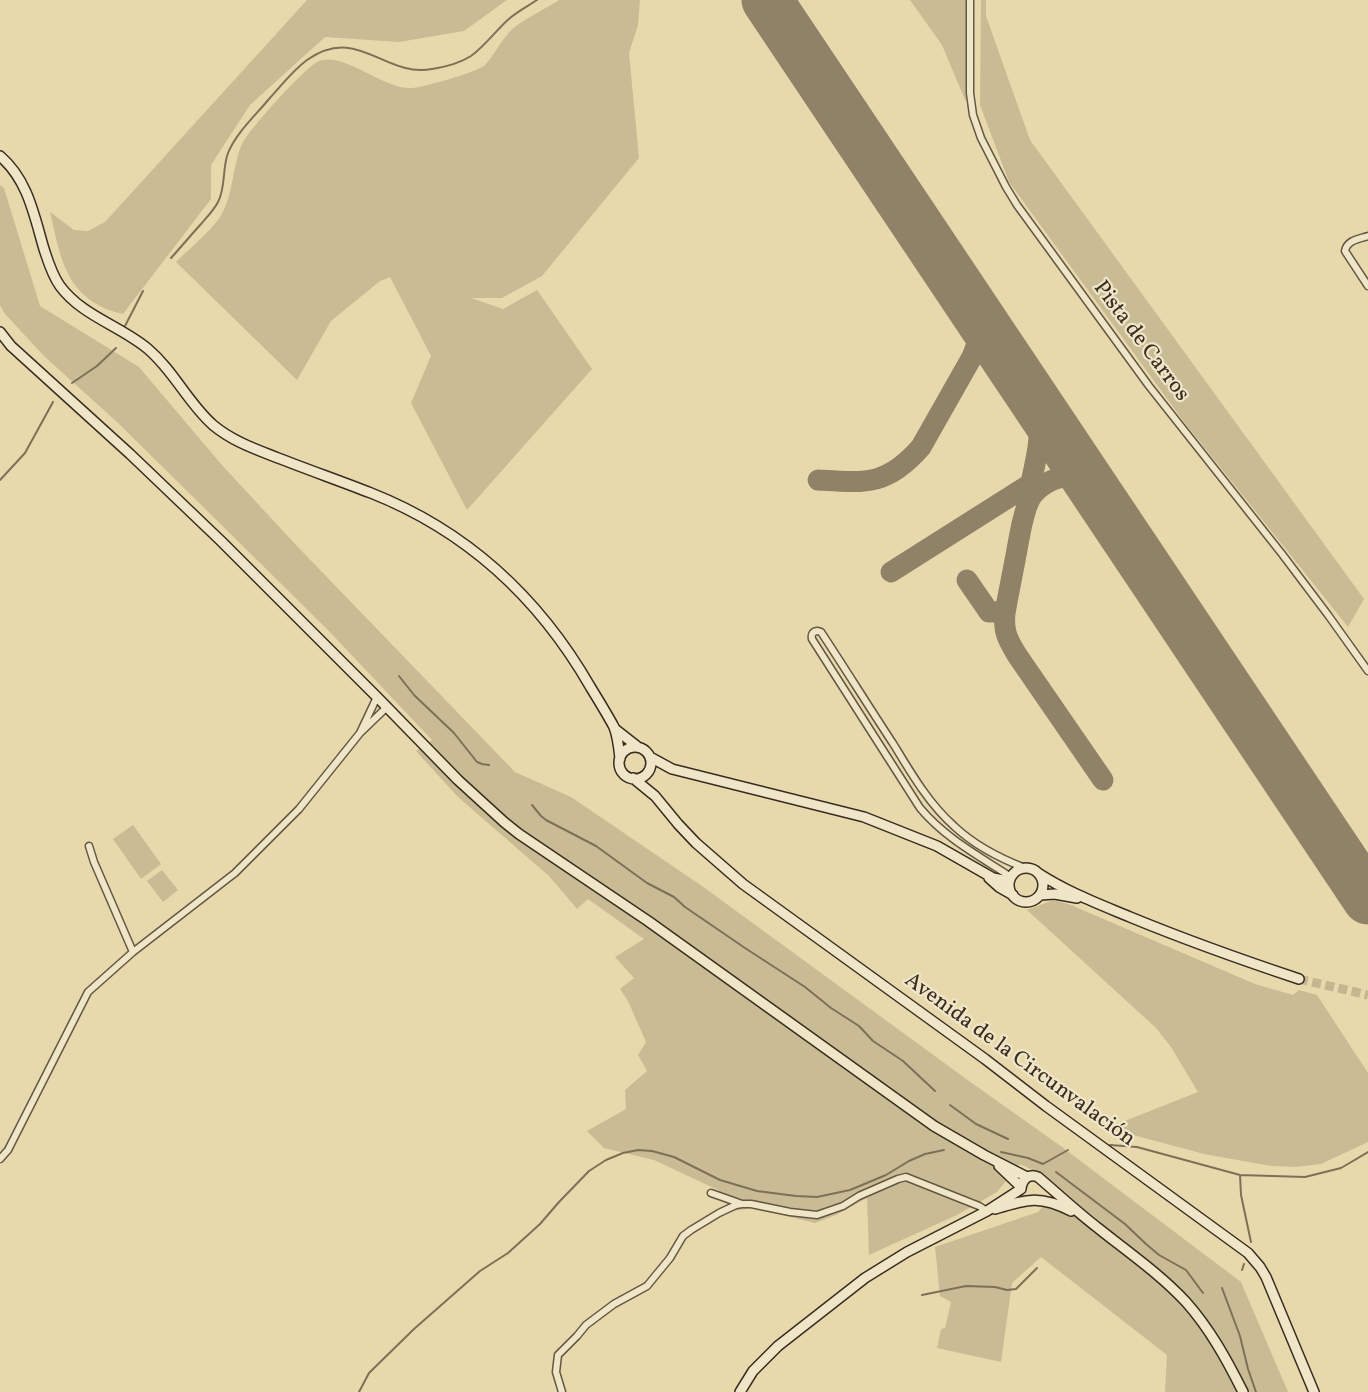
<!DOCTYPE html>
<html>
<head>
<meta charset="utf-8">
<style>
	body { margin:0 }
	canvas { display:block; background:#e7d9ab }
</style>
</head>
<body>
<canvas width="1368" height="1392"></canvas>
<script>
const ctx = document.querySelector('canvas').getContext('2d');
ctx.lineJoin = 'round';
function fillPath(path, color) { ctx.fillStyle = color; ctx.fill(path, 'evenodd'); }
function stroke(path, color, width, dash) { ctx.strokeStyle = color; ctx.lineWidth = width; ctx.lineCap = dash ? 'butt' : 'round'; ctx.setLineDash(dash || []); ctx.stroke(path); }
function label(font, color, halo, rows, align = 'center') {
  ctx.font = font + ' Vollkorn,serif'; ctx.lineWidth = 4.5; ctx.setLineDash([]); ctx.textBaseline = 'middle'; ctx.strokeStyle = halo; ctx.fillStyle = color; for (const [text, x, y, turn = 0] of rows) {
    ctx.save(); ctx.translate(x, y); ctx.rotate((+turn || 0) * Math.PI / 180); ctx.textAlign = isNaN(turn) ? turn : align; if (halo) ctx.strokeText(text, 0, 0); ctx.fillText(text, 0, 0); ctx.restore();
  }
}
const green = new Path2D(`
	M307,0H507L464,31L399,42L325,37L250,105L211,165V199L123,314C115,312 107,310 100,306C63,287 59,249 50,212L74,230L88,231L105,222Z
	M559,0H640L638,25L629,53L639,158L542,276L502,298H471L503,309L537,290L592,369L467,510L411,403L431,356L390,277L380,281L331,321L297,380L176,262C189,249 207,234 218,220C233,200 232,169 241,146C247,131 303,70 317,62C342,49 383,90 412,88C422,88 480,71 485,65C496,53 503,36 516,26C530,16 545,9 559,0Z
	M910,0H968L966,102L942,45Z
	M981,0H986V16L1030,140L1364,599L1348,627L1184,422L1009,182L980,105Z
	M0,185L4,188L40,306L139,367L221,464L295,544L515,772L571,797L702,886L969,1081L1062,1147L1241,1282L1288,1392H1165L1167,1355L1041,1257L1012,1283L1001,1362L937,1348L941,1329L945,1328L951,1302L940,1296L935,1247L1038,1212L1058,1190L1033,1170L1020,1164L997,1192L957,1215L869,1255L867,1198L836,1215L815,1223L754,1208L732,1211L718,1190L654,1160L604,1148L587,1131L626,1109L625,1090L647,1071L638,1055L646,1042L628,1001L620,989L634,978L615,957L644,939L588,899L577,909L549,876L458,797L416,751L432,740L327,629L117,422L44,356L5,314L0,305Z
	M133,825L161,864L141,879L113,839Z
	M162,870L178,890L163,902L147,881Z
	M1051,901H1058L1071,905L1255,984L1293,995L1299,990L1317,995L1368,1073V1142L1321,1164L1296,1167L1271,1166L1204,1154L1107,1128L1198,1092L1171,1047L1156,1028L1027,910Z`);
const stream = new Path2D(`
	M171,258C181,247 191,235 201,224C207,217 214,210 218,202C226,187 222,169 228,153C236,133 255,116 269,99C282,85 292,71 307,60C358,24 384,78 432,69C445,67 460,63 471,56C486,45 497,29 510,18C518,11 528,6 537,0
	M125,326L143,291
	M72,383L97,366L116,348
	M0,480L25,453L53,402
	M399,676L414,695L454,733L477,762L482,764L489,765
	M532,805L541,816L546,820L596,846L647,883L674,897L685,907L745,948L805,987L831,1008L859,1026L873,1041L903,1061L935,1091
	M950,1105L976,1124L1008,1139
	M1110,1145L1137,1147L1240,1175L1305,1177L1341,1168L1368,1152
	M1001,1152L1028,1158L1043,1164L1068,1150
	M1056,1172L1125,1224L1146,1244L1159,1255L1186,1270L1203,1293
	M1240,1175L1241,1195L1251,1242
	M1242,1270L1244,1264
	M1222,1288L1240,1336L1248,1369L1256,1392
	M922,1295L966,1286L995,1287L1007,1290L1016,1289L1037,1268
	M359,1392L369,1373L414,1329L480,1271L508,1253L540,1224L559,1202L589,1171L606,1160L623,1153L638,1150L652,1151L674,1157L720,1180L757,1191L796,1196L817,1197L850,1190L886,1175L909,1161L925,1154L944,1150`);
const taxiway = new Path2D(`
	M972,357C983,349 993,349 1005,356
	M818,480C866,483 887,486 921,447L972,357C980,337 984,329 973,309
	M1096,493C1080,478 1067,471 1047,483C1040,487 1034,492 1030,499C1023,513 1021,529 1018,544C1014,567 1009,590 1005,613C1003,632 1008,640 1017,655L1103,780
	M1028,497C1034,466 1045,434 1036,403
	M891,572L1030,484
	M967,580L989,612H1000L1006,606`);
const runway = new Path2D(`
	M767,0L1368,899`);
const secondaryTunnel = new Path2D(`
	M1299,979L1368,995`);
const street = new Path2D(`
	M970,0V93L973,115L981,138L1006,187L1017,205L1149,386L1282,554L1328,615L1368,671
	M1368,236C1359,239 1347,240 1345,251L1368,286
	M377,697L360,733L387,707
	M89,846L94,862L133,952
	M1011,877C979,856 945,838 920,808L812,639C811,634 813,631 818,631L821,632C846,670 869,707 894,745C911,773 929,804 954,826C974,845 999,858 1025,868
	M0,1159L8,1150L88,992L133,952L235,873L299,809L360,733
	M711,1193L742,1204H751L790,1212L817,1215L843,1206L859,1196L898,1179L906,1177L979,1206L987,1211
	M562,1392L556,1372L558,1355L577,1336L586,1325L614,1304L647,1286L670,1258L683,1236L691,1230L719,1213L736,1205L742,1204`);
const secondary = new Path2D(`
	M0,156C28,180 34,215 44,249C48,261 52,275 60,286C82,316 121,326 148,349C174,371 188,403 213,425C232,441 255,449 278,458C309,470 340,481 371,493C467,531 540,599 591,688C599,701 607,714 614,727C618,737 619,749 620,759
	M0,332L11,346L130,454L221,541L377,697L458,780L504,822L519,834L648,921L934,1126L984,1155L1027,1177
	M615,729L638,747
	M619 763a16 16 0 1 1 32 0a16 16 0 1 1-32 0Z
	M650,757L672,769L864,817L937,846L993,878L1009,881
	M633,778L655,796L678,824L696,843L743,884L985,1059L1046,1106L1248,1253L1260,1267L1266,1277L1314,1392
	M1009 885a17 17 0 1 1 34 0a17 17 0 1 1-34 0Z
	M1038,873C1067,892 1099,904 1130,917C1186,940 1242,960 1299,979
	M989,878L999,887L1013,895
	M1040,895L1055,894L1077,898
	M999,1166L1021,1187
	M995,1209C1028,1199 1040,1195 1071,1211
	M740,1392L753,1371L778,1346L865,1278L907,1252L987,1211L1021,1189C1022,1179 1029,1173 1038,1177C1058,1194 1077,1212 1098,1228C1128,1252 1160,1274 1186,1302C1210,1329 1227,1360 1243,1392`);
const streetNames = [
	["Pista de Carros",1140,342,53],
	["Avenida de la Circunvalación",1019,1061,36]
];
fillPath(green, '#c9bc94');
stroke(stream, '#7e7058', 2);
stroke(taxiway, '#908266', 21);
stroke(runway, '#908266', 51);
stroke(secondaryTunnel, '#c4b68f', 9, [9, 4.5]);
stroke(street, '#645744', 9);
stroke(secondary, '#392c21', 12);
stroke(street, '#efe6c8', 6);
stroke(secondary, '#efe6c8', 9);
label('22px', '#392c21', '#efe6c8', streetNames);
</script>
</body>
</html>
